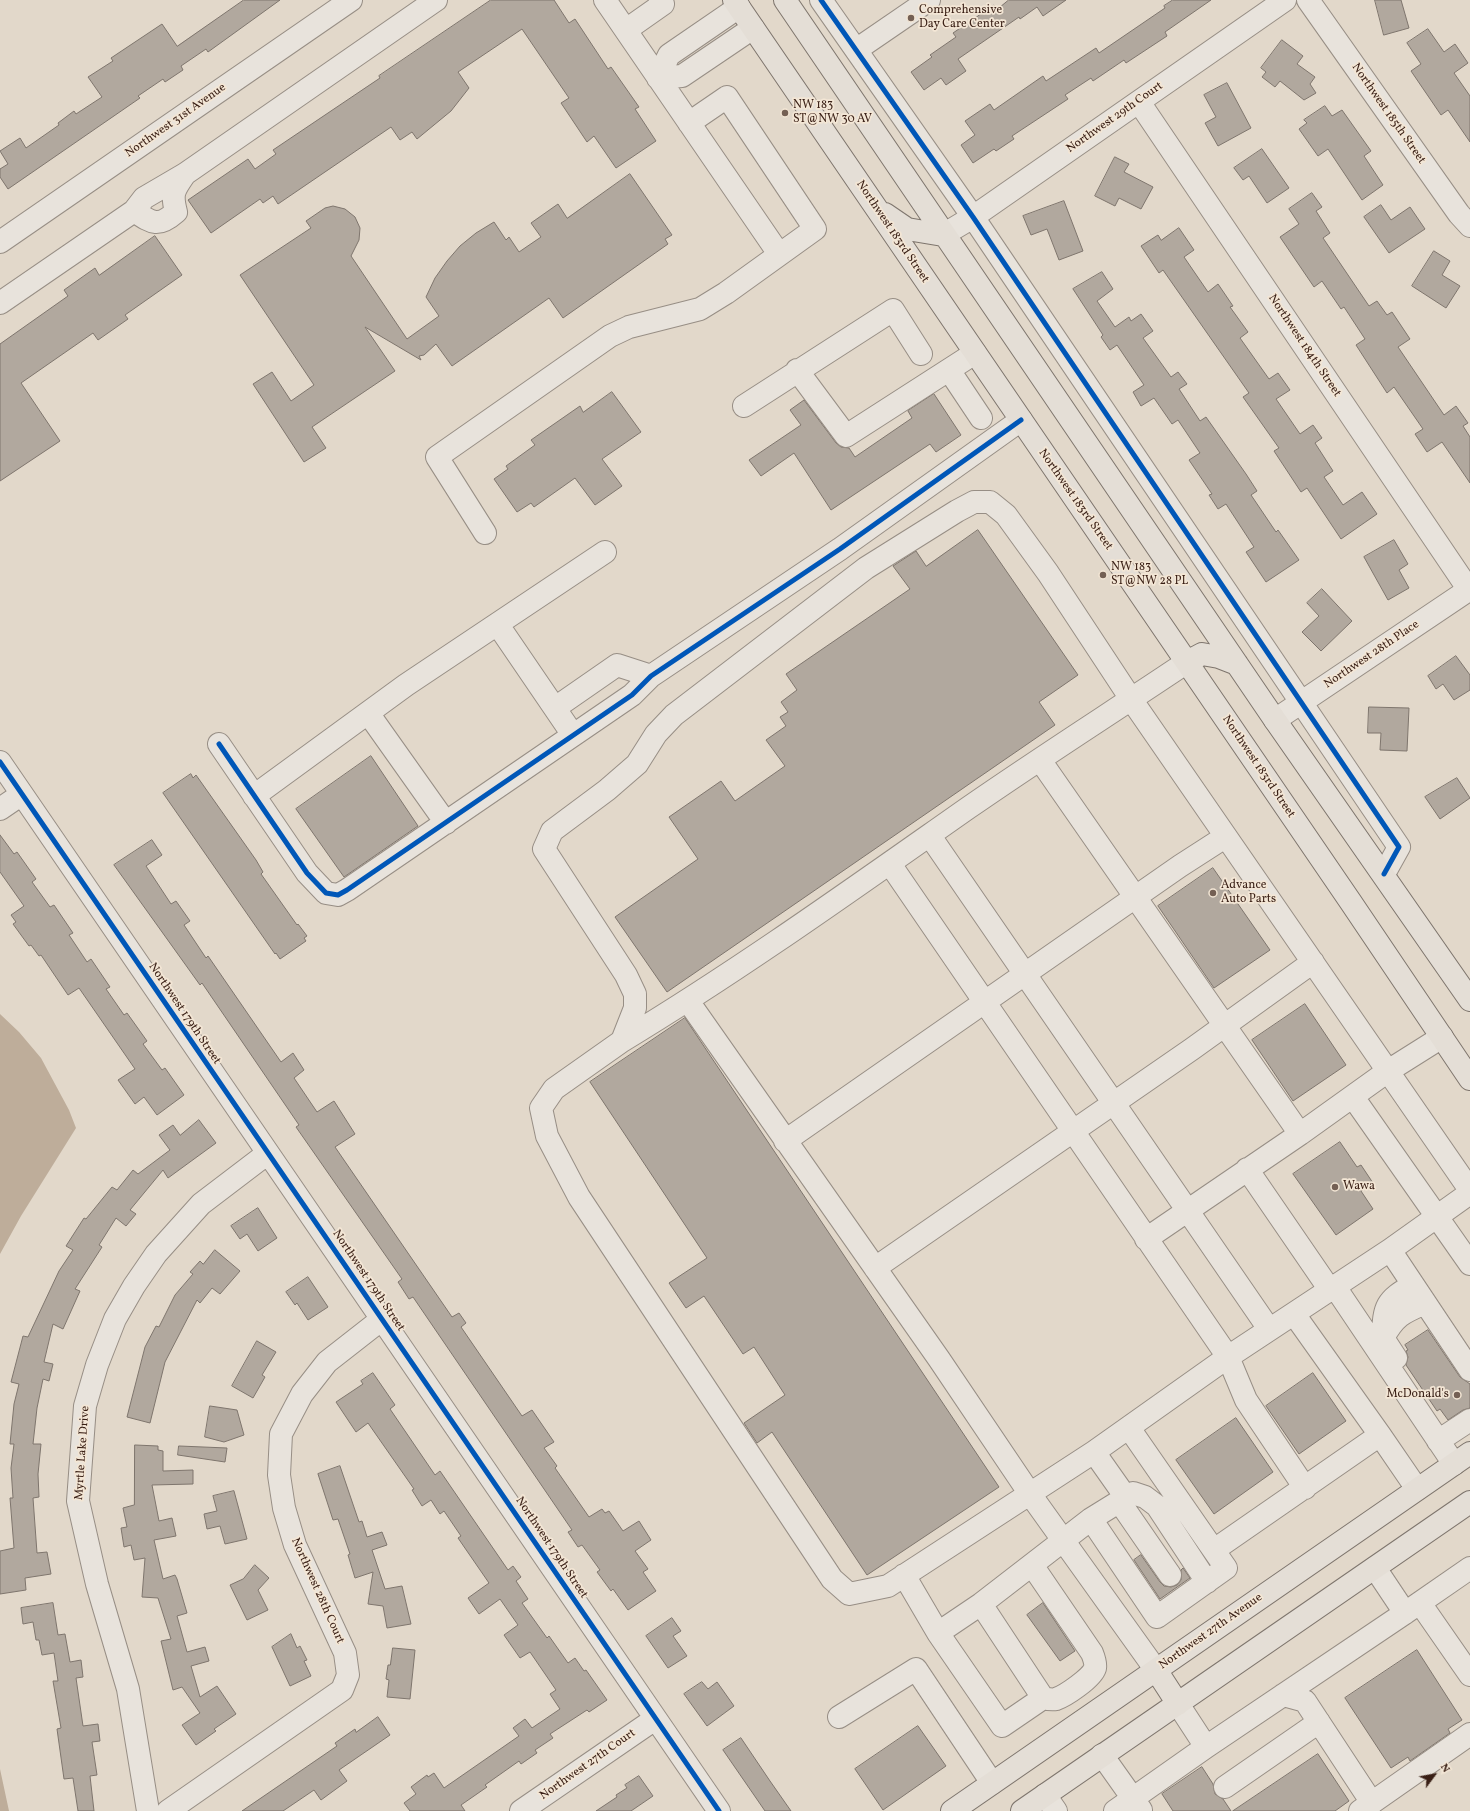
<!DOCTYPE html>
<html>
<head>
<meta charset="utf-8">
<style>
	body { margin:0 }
	#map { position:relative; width:1470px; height:1811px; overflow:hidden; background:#e2d8ca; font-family:Vollkorn,serif }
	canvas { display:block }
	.north { position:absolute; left:1414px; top:1755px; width:40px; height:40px; -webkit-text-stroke:3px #f3e6d5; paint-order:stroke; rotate:58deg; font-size:11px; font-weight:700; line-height:16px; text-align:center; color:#391f15 }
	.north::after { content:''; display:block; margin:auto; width:14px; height:18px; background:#391f15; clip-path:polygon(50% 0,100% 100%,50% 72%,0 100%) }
</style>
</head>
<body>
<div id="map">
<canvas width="1470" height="1811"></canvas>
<div class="north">N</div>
</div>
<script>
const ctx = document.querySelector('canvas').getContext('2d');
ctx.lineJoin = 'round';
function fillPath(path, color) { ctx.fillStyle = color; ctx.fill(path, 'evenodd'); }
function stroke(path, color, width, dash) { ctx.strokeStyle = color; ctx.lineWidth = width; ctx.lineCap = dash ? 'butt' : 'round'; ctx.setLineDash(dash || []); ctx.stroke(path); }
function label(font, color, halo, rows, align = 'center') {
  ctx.font = font + ' Vollkorn,serif'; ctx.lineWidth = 3.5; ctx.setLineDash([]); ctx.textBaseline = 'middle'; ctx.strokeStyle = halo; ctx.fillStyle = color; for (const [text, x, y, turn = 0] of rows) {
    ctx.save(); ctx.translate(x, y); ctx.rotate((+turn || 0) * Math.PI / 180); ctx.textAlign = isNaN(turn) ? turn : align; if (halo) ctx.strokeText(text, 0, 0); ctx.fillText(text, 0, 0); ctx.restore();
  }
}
const water = new Path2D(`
	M0,1014L19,1032L41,1058L69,1110L76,1128L21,1216L0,1254Z
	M0,1769L9,1811H0Z`);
const building = new Path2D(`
	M244,0H280L208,52L206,49L181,66L183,70L165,82L163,79L138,96L140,98L8,189L0,177V169L8,164L0,151L20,138L26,148L59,125L58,123L74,111L76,114L102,97L88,77L113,61L111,58L162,24L177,46Z
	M491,0H554L569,23L575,19L608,69L611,67L639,107L635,109L656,141L616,168L594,136L587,142L561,103L569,98L522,29L458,72L469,88L451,111L417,139L412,132L400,140L391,127L278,204L273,196L263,203L260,199L211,233L188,200L248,159L255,169L276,154L273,150L380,78L379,76Z
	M1009,0H1066L1043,16L1037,7L1020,19L1019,17L958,59L966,71L946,85L941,78L924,90L911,72L932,57L930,55L956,37L953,33L994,5L997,9Z
	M1173,0H1211L1165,32L1167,36L1126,63L1124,60L1093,81L1091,78L1065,95L1068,99L1012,136L1014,139L996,151L994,149L973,163L961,145L975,135L965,121L990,104L994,110L1043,76L1046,81L1096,48L1099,53L1165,8L1164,6Z
	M1375,0H1401L1409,28L1384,35Z
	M1428,29L1444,52L1455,44L1468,63L1454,73L1470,96V142L1448,110L1441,115L1411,71L1421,64L1407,43Z
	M1282,40L1303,56L1297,64L1315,77L1310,84L1316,93L1304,100L1280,81L1275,87L1262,77L1266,72L1261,68Z
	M1227,83L1251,128L1218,146L1205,123L1216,117L1204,95Z
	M1325,106L1332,116L1342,110L1371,151L1364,156L1383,185L1362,200L1328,149L1318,156L1299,129L1307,123L1304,120Z
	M1262,149L1289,188L1267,203L1249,176L1243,180L1234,168Z
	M1115,157L1129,164L1124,172L1153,187L1141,209L1119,198L1115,206L1095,196Z
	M630,174L672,235L665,239L668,244L563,318L549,298L452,366L436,344L424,355L419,356L421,360L365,327L395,371L312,427L326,448L304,462L253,384L272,372L291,401L314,385L240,275L311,228L306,221L325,208L333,206L345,209L355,217L360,228L359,240L351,256L407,339L439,316L426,297L435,278L447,261L460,246L476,233L494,222L506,240L509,237L519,252L541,237L531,223L558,204L567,218Z
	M1312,193L1322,207L1316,211L1330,233L1323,238L1369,306L1377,301L1387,315L1392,312L1410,339L1398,347L1444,415L1456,406L1468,423L1463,426L1470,437V483L1442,442L1427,452L1415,434L1423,429L1394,387L1387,393L1356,345L1365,339L1344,307L1341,309L1322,281L1314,287L1280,237L1299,224L1289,209Z
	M1064,201L1083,251L1059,260L1047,229L1031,235L1023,216Z
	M1381,205L1391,220L1410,207L1425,229L1389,253L1364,217Z
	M1179,228L1194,250L1184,257L1208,292L1218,284L1233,306L1230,307L1248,332L1240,338L1269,379L1278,373L1290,390L1276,399L1300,434L1313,425L1322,438L1315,443L1333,471L1324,477L1343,505L1362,492L1377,514L1341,539L1307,488L1301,492L1274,451L1279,448L1243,397L1249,393L1163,270L1159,273L1141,246L1158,235L1161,240Z
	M155,236L182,275L125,315L128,319L98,340L93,333L21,383L60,441L0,481V344L68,296L64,290L95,268L99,275Z
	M1434,251L1450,261L1442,275L1460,286L1446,308L1412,286Z
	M1102,272L1113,289L1097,301L1115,327L1129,317L1131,321L1141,314L1153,331L1143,338L1171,377L1178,372L1187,384L1179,389L1200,421L1206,417L1246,474L1257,491L1251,495L1276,532L1278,530L1299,560L1266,582L1246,552L1254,547L1226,504L1218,509L1209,495L1212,494L1189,460L1200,453L1178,420L1172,424L1154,398L1141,406L1133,392L1144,385L1117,345L1110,350L1101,337L1103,335L1073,289Z
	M612,392L641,432L602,459L622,486L595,505L575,478L534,507L531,503L517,512L494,479L508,469L506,466L535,445L531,440L580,406L583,412Z
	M934,394L961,435L936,452L930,444L831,510L794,453L761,476L749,460L801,425L790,410L804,400L836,443L841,447L849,448L855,457L912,418L908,411Z
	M978,530L1078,675L1039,702L1055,725L667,992L615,917L698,859L669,817L721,781L735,801L785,766L766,740L786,726L780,717L788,712L781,702L797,690L786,674L910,589L893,566L916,551L926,566Z
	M1394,540L1408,564L1399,570L1409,588L1388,600L1364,557Z
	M1322,589L1352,621L1321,651L1302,632L1319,616L1307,603Z
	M1456,656L1470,675V690L1454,700L1443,684L1436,689L1428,676Z
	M1369,707L1409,708L1407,751L1380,750L1381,733H1368Z
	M371,756L418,826L344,877L296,809Z
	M191,774L193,778L196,775L256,860L263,872L261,874L297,925L298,924L307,936L304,938L306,941L280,959L276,953L275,954L163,793Z
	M1457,778L1470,798L1440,819L1425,797Z
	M0,835L14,854L17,852L36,879L32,882L50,907L54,905L73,933L69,935L87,962L91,959L110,987L106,989L124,1015L127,1013L147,1041L143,1044L162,1070L165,1068L184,1095L157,1115L144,1097L135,1104L118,1080L135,1069L79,988L68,995L41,955L39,956L31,945L29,946L13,924L16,922L11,915L24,906L0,872Z
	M152,840L162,855L146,866L171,904L176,901L190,921L184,925L206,958L208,956L281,1062L293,1053L304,1070L294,1078L317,1112L334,1101L355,1134L335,1147L452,1317L459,1313L466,1323L461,1327L522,1416L532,1410L554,1442L544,1448L557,1466L555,1468L589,1517L602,1509L605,1513L609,1511L623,1531L639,1521L651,1540L635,1551L648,1569L643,1572L656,1591L628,1610L613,1589L611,1591L597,1572L600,1570L582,1545L578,1547L568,1532L572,1530L413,1297L409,1299L398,1282L402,1279L296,1127L299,1125L202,983L200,985L114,865Z
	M1213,868L1270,950L1214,988L1158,906Z
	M1305,1004L1346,1065L1293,1101L1252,1040Z
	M685,1018L999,1487L867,1575L772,1432L757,1443L744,1423L785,1395L754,1347L743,1354L704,1296L686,1308L669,1283L707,1258L590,1082Z
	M199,1120L216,1143L168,1178L163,1170L130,1210L136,1214L126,1226L116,1218L99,1245L102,1247L75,1289L80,1291L63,1329L53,1324L44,1362L53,1364L49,1381L43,1379L37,1408L33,1444H41L38,1474L39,1497L33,1498L37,1553L47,1552L51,1574L25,1578L26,1590L0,1594V1551L14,1548L10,1498H13L11,1468L14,1444H10L14,1404L19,1384L11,1382L23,1336L28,1337L59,1271L73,1250L66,1246L84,1218L86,1219L112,1187L117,1190L133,1170L138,1174L170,1150L159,1135L173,1125L180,1135Z
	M1340,1142L1357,1167L1361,1165L1373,1183L1361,1191L1373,1209L1336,1235L1293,1174Z
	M258,1208L277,1238L258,1251L247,1234L240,1239L231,1226Z
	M215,1250L240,1271L220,1294L212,1288L200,1303L197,1300L165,1362L150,1423L127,1417L145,1347L156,1326L159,1327L175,1295L193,1274L190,1272L200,1261L203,1264Z
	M308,1277L328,1307L308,1320L297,1303L295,1305L286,1292Z
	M1428,1330L1460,1377L1470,1384V1408L1463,1410L1448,1420L1440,1409L1437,1411L1406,1365L1408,1357L1406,1351L1408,1350L1405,1345Z
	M257,1341L276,1352L262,1375L265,1377L253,1398L232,1386Z
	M373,1373L395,1405L390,1409L435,1475L440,1471L508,1570L513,1566L521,1577L516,1581L528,1599L522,1603L547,1638L549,1636L568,1663L575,1658L584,1671L586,1670L607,1700L589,1712L587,1710L550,1734L553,1738L535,1750L537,1753L521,1764L519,1761L485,1785L487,1787L461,1805L465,1811H410L404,1803L416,1794L411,1787L427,1775L428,1777L434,1773L444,1788L519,1736L513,1728L525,1719L532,1728L560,1709L550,1694L556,1690L530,1652L520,1658L504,1635L518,1625L500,1599L479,1614L468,1598L489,1583L458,1538L461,1536L444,1511L440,1514L431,1500L422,1506L412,1490L414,1489L368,1423L356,1432L336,1402L363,1384L361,1381Z
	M1313,1373L1346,1421L1299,1454L1266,1406Z
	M210,1406L237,1410L244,1435L224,1442L205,1437Z
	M1236,1418L1273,1472L1214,1514L1176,1460Z
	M135,1445L158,1446V1450L163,1451V1471L193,1470V1484L152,1485L159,1521L172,1518L176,1536L154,1540L163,1579L175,1575L177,1579L187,1613L177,1616L187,1652L205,1647L209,1661L191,1666L200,1697L217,1686L236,1714L214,1729L216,1731L196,1745L182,1725L200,1713L182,1687L173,1690L161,1641L171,1639L158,1598L142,1597L145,1558L134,1560L131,1545L124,1547L121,1528L127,1527L123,1508L134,1505Z
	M179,1446L227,1448L225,1462L178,1455Z
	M340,1466L359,1522L362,1521L367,1537L382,1532L387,1545L372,1550L385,1589L402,1586L411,1624L387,1628L383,1606L368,1604L373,1572L355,1578L348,1555L350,1554L338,1519L333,1520L318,1474Z
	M234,1491L247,1539L225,1544L220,1526L207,1529L204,1514L217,1511L213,1496Z
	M1141,1555L1160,1582L1164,1586L1171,1587L1177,1585L1181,1580V1570L1183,1568L1190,1578L1160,1599L1134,1560Z
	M255,1565L269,1578L258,1590L268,1610L247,1620L230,1585L243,1579Z
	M53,1603L58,1635L65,1634L70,1662L81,1660L83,1677L76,1678L83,1726L98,1724L100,1741L92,1742L97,1775L90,1776L94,1811H78L73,1778L64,1779L57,1729L61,1728L53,1681H58L54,1653L42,1655L39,1640H36L33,1622L23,1624L21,1608Z
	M1043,1603L1075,1651L1060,1661L1027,1615Z
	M672,1618L681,1631L673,1636L687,1656L668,1668L646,1636Z
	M291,1634L297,1648L300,1646L307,1660L304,1661L311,1676L290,1686L272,1647Z
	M393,1648L415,1650L410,1699L387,1697L389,1680L386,1679L388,1665H390Z
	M1417,1650L1462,1720L1448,1729L1450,1733L1410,1761L1408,1757L1391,1768L1345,1698Z
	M702,1682L708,1689L717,1682L734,1706L707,1726L684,1694Z
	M378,1717L390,1735L339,1770L347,1781L321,1800L314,1790L283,1811H242L337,1746L335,1743L355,1729L356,1732Z
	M918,1726L946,1766L883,1810L855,1769Z
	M741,1738L770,1781L791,1811H765L723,1750Z
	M1318,1754L1349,1801L1335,1811H1233Z
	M1202,1767L1213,1784L1215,1794L1223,1799L1231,1811H1173L1162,1794Z
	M639,1776L653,1796L631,1811H596L617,1797L616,1795L627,1788L625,1785Z`);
const minor = new Path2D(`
	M605,0L779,254
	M821,0L973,217L1399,847L1384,874
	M1308,0L1459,214L1470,226
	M626,30L663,4L660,0
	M856,50L929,0
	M658,78L669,55L739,7
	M658,78L682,76L753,28
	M1139,102L1469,590
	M134,211C152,223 158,228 176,212C171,193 174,190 185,174
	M943,235L973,217L1285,0
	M0,242L351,0
	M0,303L134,211L144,198L185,174L436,0
	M797,370L846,436L975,353
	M949,370L981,418
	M744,406L893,310L921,354
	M485,533L437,457L610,336L629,327L700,309L726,293L815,229L727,97L689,123
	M498,625L573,735
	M555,708L617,665L651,676
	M368,713L446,823
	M1275,720L1470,589
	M219,744L307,873L326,893L338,895L347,890L632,695L651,676L840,549L1021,420
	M1040,760L1300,1134
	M0,762L719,1811
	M254,796L406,685L605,552
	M0,809L22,794
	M930,836L1269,1329
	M890,864L1228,1357L1246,1400L1305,1488
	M688,1001L939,1359L1030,1494L1156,1670
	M622,1041C741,969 854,888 968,808C1040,758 1114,711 1187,662
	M1353,1097L1470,1264
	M785,1141L1180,866L1225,837
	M1247,1169L1330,1290
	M1470,1190L1131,699L1048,573L1006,515L990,502H974L957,511L866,568L674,715L656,734L637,764L607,790L552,831L544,849L626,975L635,994V1008L622,1041L554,1089L541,1108L547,1136L579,1197L832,1579L849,1594L888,1586L1094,1452L1228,1357L1390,1250L1470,1193
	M1146,1239L1300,1134L1388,1071L1442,1037
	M1390,1250L1470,1370
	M875,1268L1192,1049L1313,962
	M1335,1287L1454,1464
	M1294,1314L1380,1435L1417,1489
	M1383,1336C1384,1306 1386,1300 1413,1285
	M1396,1358L1383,1338C1395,1316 1402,1313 1425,1303
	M1438,1441L1470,1420
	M1094,1452L1125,1496
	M1119,1501L1170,1575
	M1091,1519L1157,1617L1226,1568L1129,1428
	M1214,1550L1380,1435
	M1032,1565L1092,1653C1094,1658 1096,1663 1095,1668C1092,1678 1065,1696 1056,1699C1052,1700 1047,1699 1043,1698
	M1375,1568L1405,1613
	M904,1575L938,1633
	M1420,1603L1470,1675
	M981,1604L1043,1698L1002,1726L938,1633L981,1604L1091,1519L1133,1493L1145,1497L1157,1506L1207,1582
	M1283,1695L1305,1701L1372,1803
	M1178,1704L1206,1747
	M839,1717L916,1669L992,1783
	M1102,1755L1141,1810
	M1225,1787L1319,1722
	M1045,1795L1056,1811
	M148,1811L128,1689L97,1584L78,1501L85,1406L97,1365L115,1319L134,1286L156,1254L201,1204L268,1153
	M168,1811L342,1690L348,1675L345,1653L295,1545L284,1508L279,1475L281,1434L302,1394L327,1362L382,1319
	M521,1811L655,1719
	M1115,1811L1206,1747L1405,1613L1470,1568
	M1360,1811L1470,1734`);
const major = new Path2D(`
	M734,0L1350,901L1470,1079
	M785,0L1275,720L1470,1000
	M885,214L907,229L943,235
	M1187,662L1202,654L1219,657L1237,664
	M1156,1670L1178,1704
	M952,1811L1470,1453
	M1022,1811L1470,1502`);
const cycleway = new Path2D(`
	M821,0L973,217L1399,847L1384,874
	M219,744L307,873L326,893L338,895L347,890L632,695L651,676L840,549L1021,420
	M0,762L719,1811`);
const markers = [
	[911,18,4,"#746054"],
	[785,113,4,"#746054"],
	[1103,575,4,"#746054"],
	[1213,893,4,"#746054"],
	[1335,1187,4,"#746054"],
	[1457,1395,4,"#746054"]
];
const poiNames = [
	["Comprehensive",919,11],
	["Day Care Center",919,25],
	["NW 183",793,106],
	["ST@NW 30 AV",793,120],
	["NW 183",1111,568],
	["ST@NW 28 PL",1111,582],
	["Advance",1221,886],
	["Auto Parts",1221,900],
	["Wawa",1343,1187],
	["McDonald's",1449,1395,"right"]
];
const streetNames = [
	["Northwest 185th Street",1388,114,55],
	["Northwest 29th Court",1115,118,-35],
	["Northwest 31st Avenue",176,121,-35],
	["Northwest 183rd Street",892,232,56],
	["Northwest 184th Street",1304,346,56],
	["Northwest 183rd Street",1075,500,55],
	["Northwest 28th Place",1372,655,-34],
	["Northwest 183rd Street",1258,767,56],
	["Northwest 179th Street",184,1014,56],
	["Northwest 179th Street",368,1281,56],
	["Myrtle Lake Drive",83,1453,-86],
	["Northwest 179th Street",551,1548,56],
	["Northwest 28th Court",317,1591,66],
	["Northwest 27th Avenue",1211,1632,-35],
	["Northwest 27th Court",588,1765,-35]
];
fillPath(water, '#bead9a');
fillPath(building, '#b1a89e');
stroke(building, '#7e756d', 1);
stroke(minor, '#978e85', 24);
stroke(major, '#7e756d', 24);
stroke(minor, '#e8e3dc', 22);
stroke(major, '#e4ded6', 22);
stroke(cycleway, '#0057b8', 5);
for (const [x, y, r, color] of markers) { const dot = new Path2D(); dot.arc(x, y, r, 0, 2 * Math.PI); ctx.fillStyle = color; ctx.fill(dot); stroke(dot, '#f3e6d5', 1.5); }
label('12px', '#391f15', '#f3e6d5', poiNames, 'left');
label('12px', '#391f15', '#f3e6d5', streetNames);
</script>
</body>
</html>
